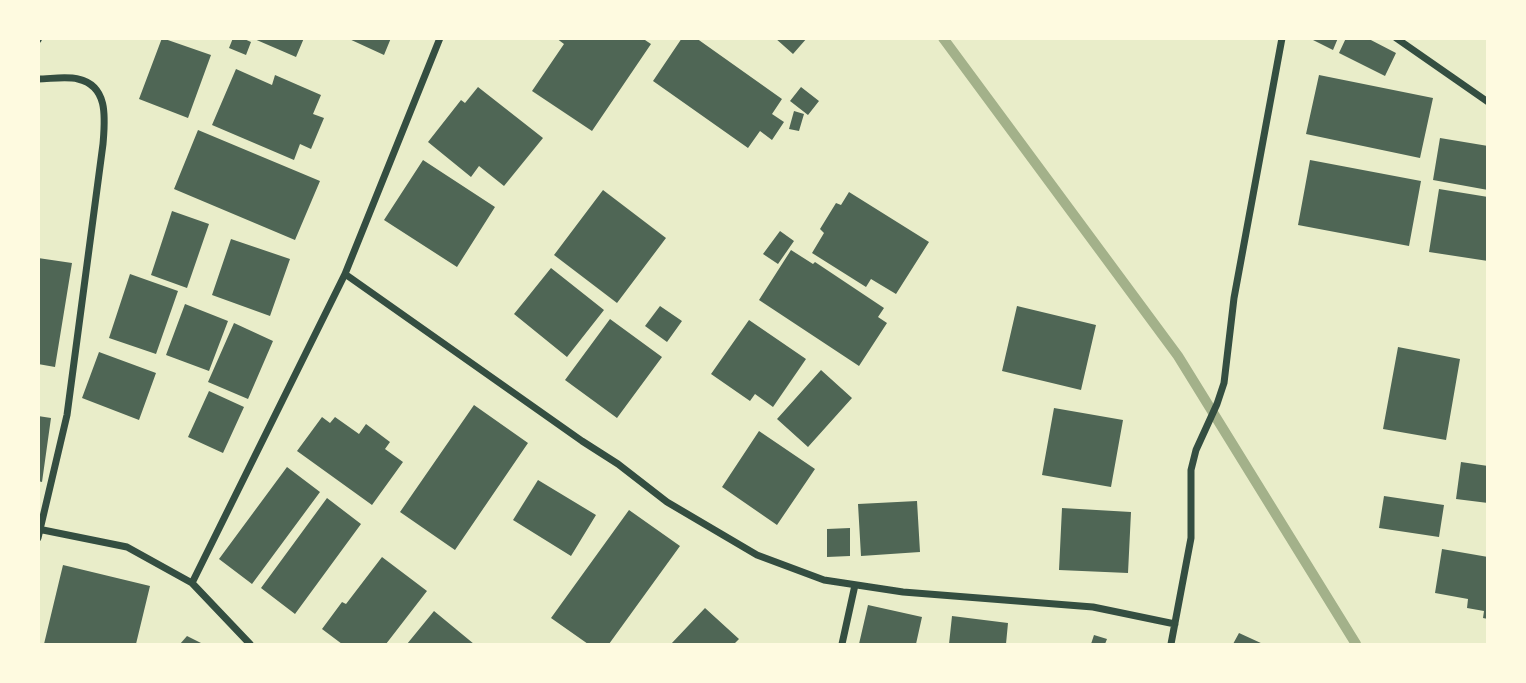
<!DOCTYPE html>
<html>
<head>
<meta charset="utf-8">
<style>
	body { margin:0 }
	#map { position:relative; width:1526px; height:683px; overflow:hidden; background:#e9edc9; font-family:Ubuntu,sans-serif }
	canvas { display:block }
	.frame { position:absolute; inset:0; border:40px solid #fefae0; pointer-events:none }
</style>
</head>
<body>
<div id="map">
<canvas width="1526" height="683"></canvas>
<div class="frame"></div>
</div>
<script>
const ctx = document.querySelector('canvas').getContext('2d');
ctx.lineJoin = 'round';
function stroke(path, color, width, dash) { ctx.strokeStyle = color; ctx.lineWidth = width; ctx.lineCap = dash ? 'butt' : 'round'; ctx.setLineDash(dash || []); ctx.stroke(path); }
function fillPath(path, color) { ctx.fillStyle = color; ctx.fill(path, 'evenodd'); }
const stream = new Path2D(`
	M943,38L1178,356L1356,644`);
const building = new Path2D(`
	M162,38L211,55L188,118L139,99Z
	M233,38H242L251,42L246,55L229,48Z
	M252,38H304L296,57Z
	M347,38H391L384,55Z
	M556,38H642L651,44L592,131L532,91L564,44Z
	M682,38H696L782,99L772,114L784,122L772,140L760,131L748,148L653,81Z
	M775,38H807L793,54Z
	M1314,38H1338L1333,50L1313,40Z
	M1346,38H1367L1396,53L1385,76L1339,53Z
	M236,69L272,85L275,75L321,95L313,114L324,118L311,149L300,144L294,160L212,125Z
	M1319,75L1433,98L1420,158L1306,134Z
	M478,87L543,138L504,186L479,166L471,177L428,142L461,100L465,103Z
	M801,87L819,101L808,115L790,101Z
	M794,111L804,114L799,131L789,129Z
	M198,130L320,181L295,240L174,189Z
	M1440,138L1488,146V190L1433,180Z
	M423,160L495,207L457,267L384,220Z
	M1310,160L1421,181L1409,246L1298,225Z
	M1439,189L1488,197V261L1429,252Z
	M603,190L666,238L617,303L554,255Z
	M849,192L929,242L896,294L871,279L866,287L812,253L824,233L820,229L836,203L841,205Z
	M172,211L209,224L187,288L151,275Z
	M780,231L794,241L778,264L763,254Z
	M231,239L290,259L270,316L212,295Z
	M791,250L813,264L815,262L884,308L878,317L887,323L859,366L759,300Z
	M38,258L72,263L55,367L38,364Z
	M551,268L604,310L567,357L514,314Z
	M130,274L178,291L156,354L109,338Z
	M185,304L228,321L209,371L166,355Z
	M660,306L682,321L667,342L645,326Z
	M1017,306L1096,325L1081,390L1002,371Z
	M610,319L662,357L617,418L565,380Z
	M749,320L806,359L773,407L755,394L750,401L711,374Z
	M234,323L273,341L248,399L208,382Z
	M1398,347L1460,359L1446,440L1383,429Z
	M99,352L156,373L139,420L82,398Z
	M821,370L852,398L808,447L777,419Z
	M209,391L244,407L223,453L188,437Z
	M474,405L528,443L455,550L400,512Z
	M1054,408L1123,420L1111,487L1042,475Z
	M38,416L51,418L42,482L38,481Z
	M322,417L330,423L335,417L359,434L366,424L390,442L385,449L403,462L372,505L297,451Z
	M759,431L815,469L777,525L722,487Z
	M1461,462L1488,466V503L1456,499Z
	M287,467L320,492L252,584L219,559Z
	M538,480L596,515L571,556L513,520Z
	M1384,496L1444,505L1439,537L1379,528Z
	M327,498L361,524L295,614L261,588Z
	M917,501L920,552L861,556L858,504Z
	M1062,508L1131,512L1128,573L1059,570Z
	M629,510L680,546L609,644H588L551,618Z
	M850,528V556L827,557V529Z
	M1442,549L1488,557V619L1483,618L1484,611L1467,608L1468,599L1435,593Z
	M382,557L427,591L386,644H342L322,629L342,602L346,604Z
	M63,565L150,586L136,644H44Z
	M868,605L922,617L916,644H859Z
	M705,608L739,639L734,644H671Z
	M434,611L474,644H407Z
	M952,616L1008,623L1006,644H949Z
	M1239,633L1263,644H1233Z
	M1094,635L1107,639L1105,644H1091Z
	M187,636L203,644H180Z`);
const minor = new Path2D(`
	M1396,38L1488,102
	M38,40L39,38
	M38,79C50,79 66,76 78,79C109,86 105,119 103,144L67,415L38,538
	M345,274L582,441L618,464L667,502L757,555L824,580L903,592L1093,607L1175,624
	M38,529L127,547L192,583L250,644
	M192,583L345,274L440,38
	M842,644L855,585
	M1171,644L1191,538V470L1196,450L1217,404L1224,383L1234,298L1282,38`);
stroke(stream, '#a3b18a', 10);
fillPath(building, '#4f6655');
stroke(minor, '#344e41', 7);
</script>
</body>
</html>
